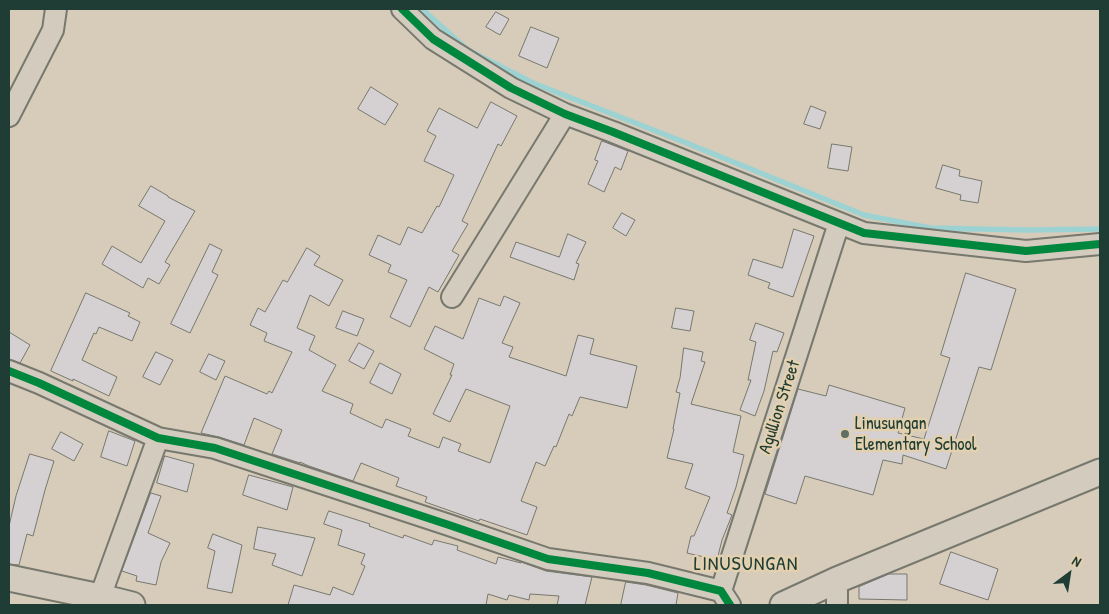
<!DOCTYPE html>
<html>
<head>
<meta charset="utf-8">
<style>
	body { margin:0 }
	#map { position:relative; width:1109px; height:614px; overflow:hidden; background:#d7ccba; font-family:"Patrick Hand",sans-serif }
	canvas { display:block }
	.frame { position:absolute; inset:0; border:10px solid #1f3d34; pointer-events:none }
	.north { position:absolute; left:1044px; top:549px; width:50px; height:50px; -webkit-text-stroke:4px #e3d0ae; paint-order:stroke; rotate:31deg; font-size:14px; font-weight:700; line-height:20px; text-align:center; color:#1f3d34 }
	.north::after { content:''; display:block; margin:auto; width:18px; height:22px; background:#1f3d34; clip-path:polygon(50% 0,100% 100%,50% 72%,0 100%) }
</style>
</head>
<body>
<div id="map">
<canvas width="1109" height="614"></canvas>
<div class="frame"></div>
<div class="north">N</div>
</div>
<script>
const ctx = document.querySelector('canvas').getContext('2d');
ctx.lineJoin = 'round';
function stroke(path, color, width, dash) { ctx.strokeStyle = color; ctx.lineWidth = width; ctx.lineCap = dash ? 'butt' : 'round'; ctx.setLineDash(dash || []); ctx.stroke(path); }
function fillPath(path, color) { ctx.fillStyle = color; ctx.fill(path, 'evenodd'); }
function label(font, color, halo, rows, align = 'center') {
  ctx.font = font + ' "Patrick Hand",sans-serif'; ctx.lineWidth = 5; ctx.setLineDash([]); ctx.textBaseline = 'middle'; ctx.strokeStyle = halo; ctx.fillStyle = color; for (const [text, x, y, turn = 0] of rows) {
    ctx.save(); ctx.translate(x, y); ctx.rotate((+turn || 0) * Math.PI / 180); ctx.textAlign = isNaN(turn) ? turn : align; if (halo) ctx.strokeText(text, 0, 0); ctx.fillText(text, 0, 0); ctx.restore();
  }
}
const stream = new Path2D(`
	M422,9L468,50L533,83L684,142L864,215L930,228L1027,230L1100,229`);
const building = new Path2D(`
	M496,12L509,19L500,35L486,27Z
	M531,27L559,38L547,68L519,56Z
	M371,87L398,104L385,125L358,109Z
	M491,102L517,116L501,146L498,144L462,221L468,224L452,251L459,255L438,292L429,287L410,327L390,317L407,280L388,272L391,265L369,255L378,235L400,245L408,227L422,233L437,206L439,207L454,175L424,161L436,136L427,131L439,108L477,128Z
	M811,106L826,112L820,129L804,124Z
	M602,141L628,151L621,170L615,167L604,192L588,184L598,161L595,160Z
	M832,144L852,147L848,171L828,168Z
	M943,165L960,170L959,176L982,181L978,203L960,200L961,195L936,188Z
	M151,186L168,196V197L195,211L165,262L170,265L159,284L148,278L143,288L102,264L112,246L141,263L165,221L139,206Z
	M622,213L635,220L626,236L613,228Z
	M794,229L814,236L793,297L768,288L770,283L748,275L753,259L782,268Z
	M568,234L586,242L576,263L579,264L574,280L510,257L516,242L559,257Z
	M210,244L222,250L212,272L218,275L190,333L171,324Z
	M307,248L320,256L314,265L343,280L329,306L310,295L297,328L315,336L309,350L336,365L322,391L353,404L350,413L382,428L386,419L411,429L408,436L439,448L443,437L461,444L458,451L490,463L510,406L466,389L450,422L433,414L452,375H450L454,364L424,349L435,326L463,339L479,298L500,306L504,296L520,303L502,343L513,347L509,357L566,376L578,335L594,339L590,354L637,366L627,408L580,397L572,416L569,414L556,447L554,446L545,466L536,462L521,501L537,507L527,535L480,519L479,521L425,502L427,497L396,486L399,478L361,463L353,481L309,466L300,462V463L272,454L282,430L254,418L244,445L219,437L201,433L225,376L267,394L269,391L272,393L292,352L264,341L267,333L250,325L258,308L265,312L283,280L287,282Z
	M966,273L1016,289L991,370L979,367L946,469L903,455L902,464L883,460L873,495L805,476L796,504L765,494L798,389L826,396L829,385L905,408L898,433L924,439L950,358L941,355Z
	M86,293L130,313L128,316L140,322L132,341L99,327L96,334L94,333L82,360L117,377L109,396L73,379V381L51,371Z
	M676,308L694,311L690,331L672,328Z
	M343,311L364,319L357,336L336,328Z
	M756,323L784,333L777,352L773,351L764,391L755,416L740,410L751,380H748L756,342L750,340Z
	M9,332L30,345L20,363L9,359Z
	M359,343L374,351L364,369L349,361Z
	M684,348L703,352L701,361L705,362L691,404L741,416L733,452L744,455L736,487L727,513L732,515L722,540L717,560L687,553L691,536H694L710,497L685,488L693,464L667,458L674,429H673L680,393L676,392L680,378Z
	M156,352L173,360L160,385L143,377Z
	M209,354L225,361L216,380L200,372Z
	M380,363L401,374L392,394L370,383Z
	M109,431L135,441L127,466L101,457Z
	M61,432L83,444L74,461L52,449Z
	M30,454L54,461L45,490L33,536L27,534L19,565L9,564V526L16,496Z
	M165,456L194,464L187,492L157,483Z
	M249,475L293,487L287,510L243,495Z
	M151,493L161,496L148,533L170,543L161,562L156,585L136,581L137,576L122,571Z
	M329,511L370,524L369,526L403,538L404,535L432,545L434,540L458,546L457,550L496,564L498,557L521,563V562L546,571L592,577L585,605H557L559,596L530,594L529,600L509,595L507,600L488,594L486,605H288L294,585L330,595L333,587L353,595L365,566L361,564L365,554L338,545L342,530L324,524Z
	M258,527L315,538L302,576L272,565L276,554L254,549Z
	M213,534L242,545L232,593L207,588L215,551L208,548Z
	M951,552L998,569L988,600L940,584Z
	M889,574H907V600L859,599V587Z
	M626,582L646,585L678,593L676,605H621Z`);
const minor = new Path2D(`
	M402,9L433,39L511,88L565,114L613,132L864,233L1026,251L1100,244
	M9,116L53,30L56,9
	M452,297L565,114
	M9,371L39,383L158,438L215,448L449,525L548,559L648,573L721,591L730,605
	M721,591L839,223
	M100,597L158,438
	M837,605V580`);
const tertiary = new Path2D(`
	M9,578L100,597L132,605
	M783,605L837,580L1100,472`);
const cycleway = new Path2D(`
	M402,9L433,39L511,88L565,114L613,132L864,233L1026,251L1100,244
	M9,371L39,383L158,438L215,448L449,525L548,559L648,573L721,591L730,605`);
const markers = [
	[845,434,5,"#5f6f63"]
];
const streetNames = [
	["Agullion Street",780,407,-72]
];
const poiNames = [
	["Linusungan",855,424],
	["Elementary School",855,445]
];
const quarterNames = [
	["LINUSUNGAN",746,565]
];
stroke(stream, '#9dd2d2', 5.5);
fillPath(building, '#d5d0d1');
stroke(building, '#77786e', 1);
stroke(minor, '#77786e', 24);
stroke(tertiary, '#77786e', 29);
stroke(minor, '#d3cbbe', 20);
stroke(tertiary, '#d3cbbe', 25);
stroke(cycleway, '#00873e', 8);
for (const [x, y, r, color] of markers) { const dot = new Path2D(); dot.arc(x, y, r, 0, 2 * Math.PI); ctx.fillStyle = color; ctx.fill(dot); stroke(dot, '#e3d0ae', 2); }
label('18px', '#1f3d34', '#e3d0ae', streetNames);
label('18px', '#1f3d34', '#e3d0ae', poiNames, 'left');
ctx.letterSpacing = '1px';
label('20px', '#1f3d34', '#e3d0ae', quarterNames);
ctx.letterSpacing = '0px';
</script>
</body>
</html>
